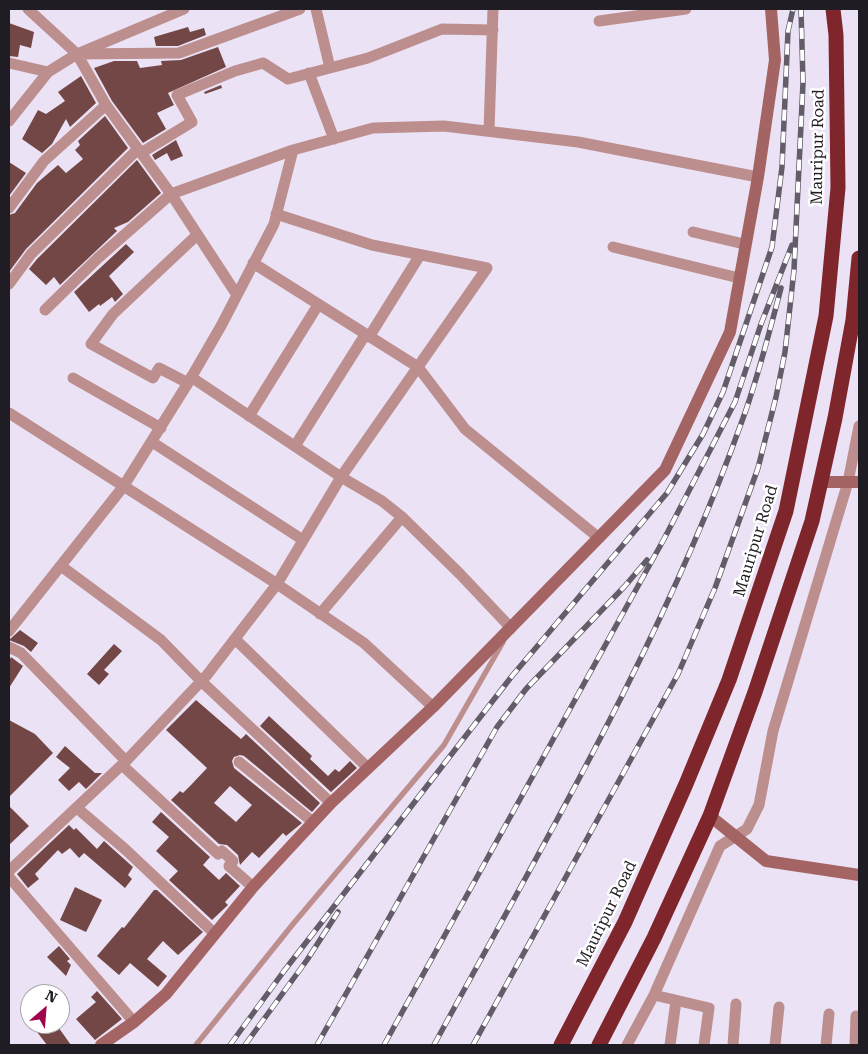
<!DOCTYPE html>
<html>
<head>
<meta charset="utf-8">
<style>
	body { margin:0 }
	#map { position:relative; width:868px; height:1054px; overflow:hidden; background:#ebe2f6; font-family:"Roboto Serif",serif }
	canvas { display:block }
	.frame { position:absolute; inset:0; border:10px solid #201c23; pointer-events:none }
	.north { position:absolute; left:20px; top:984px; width:50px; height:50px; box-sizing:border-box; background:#fff; border:1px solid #a6a4a7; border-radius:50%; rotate:27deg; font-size:14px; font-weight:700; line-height:20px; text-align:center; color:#201c23 }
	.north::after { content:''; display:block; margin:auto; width:18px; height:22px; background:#9e054b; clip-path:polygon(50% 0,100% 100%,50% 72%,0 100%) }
</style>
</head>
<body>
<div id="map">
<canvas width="868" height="1054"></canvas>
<div class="frame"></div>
<div class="north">N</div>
</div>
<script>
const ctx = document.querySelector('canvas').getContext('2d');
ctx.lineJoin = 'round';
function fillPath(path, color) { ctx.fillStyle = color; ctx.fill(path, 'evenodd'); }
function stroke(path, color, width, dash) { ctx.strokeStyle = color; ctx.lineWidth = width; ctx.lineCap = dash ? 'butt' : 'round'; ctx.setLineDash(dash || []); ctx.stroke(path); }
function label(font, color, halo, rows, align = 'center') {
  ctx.font = font + ' "Roboto Serif",serif'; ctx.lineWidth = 5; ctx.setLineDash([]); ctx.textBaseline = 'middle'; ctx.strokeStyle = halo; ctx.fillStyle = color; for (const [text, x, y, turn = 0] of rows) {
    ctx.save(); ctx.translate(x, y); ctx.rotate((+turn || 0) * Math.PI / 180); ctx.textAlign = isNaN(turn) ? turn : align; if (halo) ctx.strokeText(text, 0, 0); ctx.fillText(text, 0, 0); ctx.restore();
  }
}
const building = new Path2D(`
	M9,23L34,32L31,48L20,45L18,57L9,56Z
	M188,27L190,32L204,28L206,35L178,46H156L154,37Z
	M218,47L226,67L168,93L174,105L157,113L166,129L143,143L112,101L94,68L114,61H137L140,68L162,65L161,61L181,60Z
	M81,76L96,103L70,127L66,119L52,144L42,153L22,139L38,110L46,114L65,101L58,92Z
	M221,85L222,88L205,94L204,92Z
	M105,116L128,148L26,249L9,272V215L15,213L37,183L58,165L66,173L83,159L75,150L80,145L78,141Z
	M176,140L183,156L171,161L167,153L155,160L152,155Z
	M137,160L161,193L128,222L114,228L117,231L61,284L60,285L54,277L46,285L29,269L37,259Z
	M9,162L26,173L9,196Z
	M126,244L134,252L109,276L123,294L115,302L112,297L100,306L99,304L89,312L74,292Z
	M20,630L38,643L31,652L24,646L9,640Z
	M114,644L122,651L104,670L109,674L99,685L87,674Z
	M11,657L23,666L9,688V661Z
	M196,700L241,739L246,734L320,803L312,812L244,756L240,755L234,757L232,761L234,768L302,823L286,836L283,833L259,858L252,852L240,865L238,855L227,845L219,844L171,800L180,791L183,793L191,785L207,768L166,730ZM230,786L252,805L236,822L214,803Z
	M269,716L312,756L310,759L328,776L335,769L339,772L350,761L357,768L331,792L260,726Z
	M9,720L35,734L53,753L9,797Z
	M65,746L95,773H102L86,789L79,782L69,791L58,780L70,768L56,757Z
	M9,806L29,826L9,845Z
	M161,812L210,857L203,865L219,880L226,873L240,886L225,902L228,905L212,920L169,880L178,871L156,851L169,837L152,822Z
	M69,825L74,830L76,828L97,849L104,841L133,867L128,875L132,879L125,888L84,853L79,858L70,848L62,854L58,850L35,874L39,879L28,888L17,874Z
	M75,887L102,900L86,932L60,920Z
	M154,890H157L203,932L178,955L163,941L147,959L167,976L158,987L130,963L119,975L97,956L122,927L124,928Z
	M59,946L70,959L67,961L71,965L66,976L47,957Z
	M97,991L122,1019L95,1040L76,1019L96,1002L91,997Z
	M31,1024H56L71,1045H47Z`);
const lane = new Path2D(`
	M196,1045L293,924L444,745L503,642`);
const street = new Path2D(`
	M28,9L77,54L106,105L171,194L237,295
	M316,9L330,68
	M599,21L686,9
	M77,54L179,53L300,9
	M9,63L48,72
	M309,73L334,139
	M9,121L48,72L77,54L184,9
	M489,131L493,9
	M141,153L192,122L177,95L235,71L263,63L288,79L368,58L442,29L493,30
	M9,208L44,161L106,105
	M693,232L744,244
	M613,247L739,278
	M253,263L418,367L465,429L599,538
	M9,284L31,254L138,149
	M45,310L98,258L171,194L293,150L373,128L444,126L578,142L758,177
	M369,337L420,255
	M191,377L341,477L382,501L402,517L460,574L511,628
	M73,378L161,428
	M188,383L159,368L153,378L91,344L113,314L197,235
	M9,413L271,580L364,643L433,707
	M249,416L318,305
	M152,442L303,540
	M295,446L365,335
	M61,566L161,640L201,681L331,803
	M320,614L402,517
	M9,631L123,487L188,383L221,326L274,224L293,150
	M235,639L368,768
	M9,647L21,653L126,761
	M239,762L313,822
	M122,765L218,854L222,851L233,861L229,866L253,887
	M77,808L126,850L214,933
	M9,871L126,761L207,675L277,584L341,477L487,268L372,245L276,214
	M9,877L134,1022
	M654,995L709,1008L704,1045
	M627,1045L654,995L720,846L747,829L759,805L773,731L848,482L859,426
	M670,1045L676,1001
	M733,1045L736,1004
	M775,1045L779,1007
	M826,1045L829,1014
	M855,1045L856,1016`);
const secondary = new Path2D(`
	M821,482H859
	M710,816L766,861L859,875
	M101,1045L134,1022L166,994L253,887L331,803L433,707L665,470L730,332L758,177L775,60L771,9`);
const highway = new Path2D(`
	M561,1045L625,922L686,784L729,680L786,511L826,316L838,188L836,35L833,9
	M599,1045L654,938L710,816L755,692L812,521L835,418L853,320L859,258`);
const rail = new Path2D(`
	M230,1045L284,971L512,676L667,493L703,434L723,392L772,247L782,167L788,31L793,9
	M245,1045L307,960L338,912
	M317,1045L497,727L526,689L625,586L647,560
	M384,1045L664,539L735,402L761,324L792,245
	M434,1045C544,842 664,640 742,421C758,378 769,333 781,288
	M473,1045L678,674L715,588L758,468L776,397L785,352L794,270L803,83L801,9`);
const streetNames = [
	["Mauripur Road",818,147,-89],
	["Mauripur Road",756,541,-73],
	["Mauripur Road",607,914,-64]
];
fillPath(building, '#744747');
stroke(lane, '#bc8f8e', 5.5);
stroke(street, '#bc8f8e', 11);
stroke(secondary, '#a46463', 12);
stroke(highway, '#7e262c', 15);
stroke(rail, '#625d68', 5.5);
stroke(rail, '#fff', 4, [11]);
label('16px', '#201c23', '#fff', streetNames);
</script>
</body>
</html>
